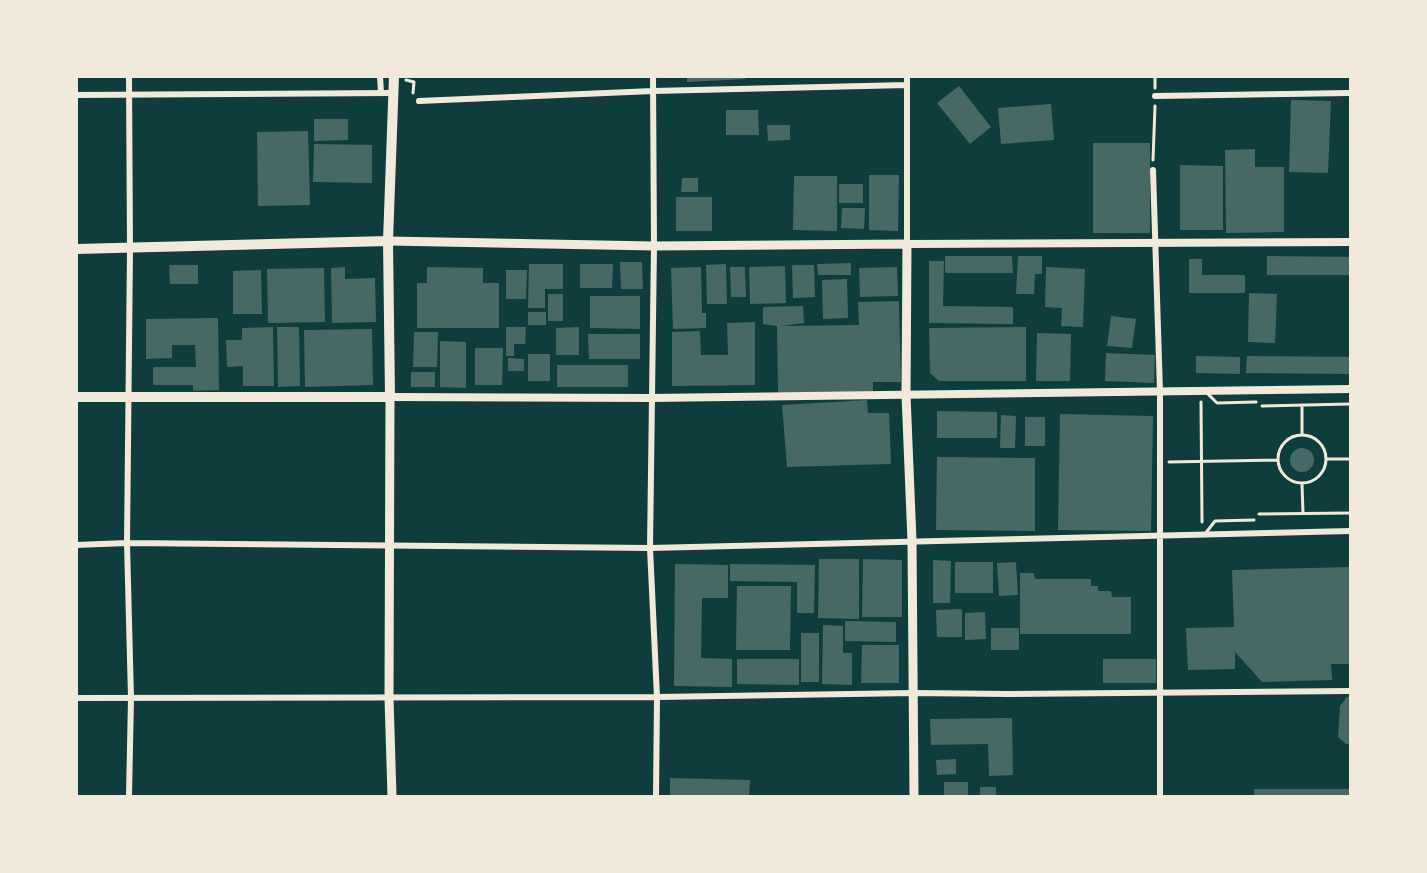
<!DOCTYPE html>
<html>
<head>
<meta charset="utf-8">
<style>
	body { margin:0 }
	#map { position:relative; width:1427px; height:873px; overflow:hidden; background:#0f3d3e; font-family:"Source Sans 3",sans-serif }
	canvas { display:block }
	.frame { position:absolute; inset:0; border:78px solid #f1e9da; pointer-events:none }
</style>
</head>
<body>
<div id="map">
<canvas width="1427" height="873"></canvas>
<div class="frame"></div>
</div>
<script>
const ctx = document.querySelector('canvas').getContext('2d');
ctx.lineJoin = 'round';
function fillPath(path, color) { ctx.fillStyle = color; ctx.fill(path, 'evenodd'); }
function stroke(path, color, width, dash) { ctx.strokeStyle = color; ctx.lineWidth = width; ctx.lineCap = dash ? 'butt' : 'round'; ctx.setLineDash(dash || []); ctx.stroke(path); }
const building = new Path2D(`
	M687,76H745V79L687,82Z
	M959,86L991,127L970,144L937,103Z
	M1291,100L1331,101L1328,173L1289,172Z
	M1051,104L1054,140L1001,144L998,108Z
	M726,110H758L759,135H726Z
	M314,119H348V140L314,141Z
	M767,125H790V140L768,141Z
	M308,131L310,205L258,206L257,132Z
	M1093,143H1150V233H1093Z
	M314,144L372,145V183L313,182Z
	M1255,149V167H1284V232L1226,233L1225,150Z
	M1180,165L1223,166V230H1180Z
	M869,175H899L898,231L869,230Z
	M794,176H837V231L793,230Z
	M682,178H698V192H681Z
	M839,184H863V203H839Z
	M676,197H712V231H676Z
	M842,208H865L864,229L841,228Z
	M945,256H1012L1013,273H945Z
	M1018,256H1042V274H1035L1034,294H1016Z
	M1267,256L1350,257V275H1267Z
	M1189,259H1202V275H1245V293H1189Z
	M929,261H944L943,306L1013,307V324L929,323Z
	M620,262H642L643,289H621Z
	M851,263V275H818L817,264Z
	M529,264H563V289H545V308H528Z
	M580,264H613L612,288H580Z
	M726,264L727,304H707L706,265Z
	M169,265H198V284H170Z
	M792,265H814L815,297L793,298Z
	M785,266L786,303L750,304L749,267Z
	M345,267V279L375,278L376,322L332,323L331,268Z
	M427,267L483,268V283H499V328H417V283H427Z
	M701,267L702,313H706V328L673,329L671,268Z
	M730,267H745L746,297H731Z
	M897,267L898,296L860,297L859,268Z
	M1046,267L1085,269L1083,327L1061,326L1062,308L1045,307Z
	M324,268L325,322L268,323L267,269Z
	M261,270L262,314H233V271Z
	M506,270H527L526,299H506Z
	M847,279L848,318L823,319L822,280Z
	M1249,293L1277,294L1275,343L1248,342Z
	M548,294H563V321H548Z
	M590,296H640V329L590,328Z
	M899,301L901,382H873V392L778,393L777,326L763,324V307L803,306L804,323L781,326L859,325L858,302Z
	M528,312H546V325H528Z
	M1111,316L1136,319L1132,348L1107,346Z
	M218,318L219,390L193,391V385H153V367H196L195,345H172V358L146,359V319Z
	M755,322V385L672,386V332L700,331L701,355H728L727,323Z
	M273,327L274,386H243V366L227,367L226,340H242V328Z
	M277,327H299L300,386L278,387Z
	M506,327H526L525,344H514V356H506Z
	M579,327V355H556V328Z
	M1026,327V381H939L930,373L929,328Z
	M372,329L373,385L305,387L304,330Z
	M414,332H438L437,367H413Z
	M1037,333L1071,334L1070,381H1036Z
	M588,334H640V359H589Z
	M440,341L466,342V388L440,387Z
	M475,348H503L502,385H475Z
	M1106,353L1155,355L1154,383L1105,381Z
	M528,354H550V381H528Z
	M1196,356L1240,357V374L1196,373Z
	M1247,356L1350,357V374L1246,373Z
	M508,358L524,359V371H508Z
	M557,365H628V387H557Z
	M411,372H435V387H411Z
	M867,400L868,413H889L891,464L787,467L782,405Z
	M937,411L997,412V438H937Z
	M1060,414L1153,416L1151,531L1058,530Z
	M1001,415L1016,416L1015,448H1000Z
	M1025,417H1045V446H1025Z
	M1290 460a12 12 0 1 1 24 0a12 12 0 1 1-24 0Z
	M937,457L1035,458V531L936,530Z
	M819,559H859V619L818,618Z
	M863,559L902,560V617H862Z
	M933,560L951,561L950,603H933Z
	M955,562H993V593H955Z
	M1016,562L1018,595L999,596L997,563Z
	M675,564L728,565V598H702L701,658L732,659V687L674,686Z
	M730,564L815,565L814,613H797V582L730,581Z
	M1350,567V664H1331L1332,680L1262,682L1235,652V669L1188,670L1186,628L1234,627L1232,570Z
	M1020,573H1034L1035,579H1091V586H1098V591H1111L1112,597H1131V634H1020Z
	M737,586H791L790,650H736Z
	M962,609V637H937L936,610Z
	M985,612L986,639L965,640V613Z
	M845,621L896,622V642L845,641Z
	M823,625L843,626V653H852V685L822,684Z
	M991,628H1019V650H991Z
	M801,633H819V682H801Z
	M862,645H899V683H861Z
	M737,659H799V685L737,684Z
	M1103,659H1156V683H1103Z
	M1347,697H1350V744H1346L1338,737L1340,706Z
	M1012,718L1013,775L989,776L988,744L931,745L930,719Z
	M956,759V774L937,775L936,760Z
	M670,778L750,780L749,796H670Z
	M944,782H968V796H944Z
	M980,787H996V796H980Z
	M1254,789H1350V796H1254Z`);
const path = new Path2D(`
	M406,80L414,82L413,93
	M1155,88V76
	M1153,160L1155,106
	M1201,402L1202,522
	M1302,405V435
	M1262,406L1350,404
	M1278 459a24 24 0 1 1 48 0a24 24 0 1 1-48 0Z
	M1327,459H1350
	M1169,462L1278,460
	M1302,484L1303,513
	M1259,514L1350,513`);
const service = new Path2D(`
	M1207,393L1217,403L1256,402
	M1205,534L1215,521L1254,520`);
const minor = new Path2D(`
	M380,76L381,93
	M653,76L654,246L650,548L657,697L656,796
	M907,76V244
	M76,95L393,93
	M1155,96L1350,93
	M419,101L653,91L907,85
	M1153,170L1160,392V796
	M76,545L127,543L650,548L1350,531
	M76,698L657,697L914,693L1009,694L1350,691
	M129,796L131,698L127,543L130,249L129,76`);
const tertiary = new Path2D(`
	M907,244L1350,242
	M390,397L651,398L1350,389`);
const secondary = new Path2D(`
	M388,241L654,246L907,244L906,395L912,541L914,796
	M390,397L389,698L392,796`);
const primary = new Path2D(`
	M76,249L388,241
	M76,397H390L388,241L394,76`);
fillPath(building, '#486865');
stroke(path, '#f1e9da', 3);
stroke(service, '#f1e9da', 3);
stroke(minor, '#f1e9da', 6);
stroke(tertiary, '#f1e9da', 8);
stroke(secondary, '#f1e9da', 9);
stroke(primary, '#f1e9da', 10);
</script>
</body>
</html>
